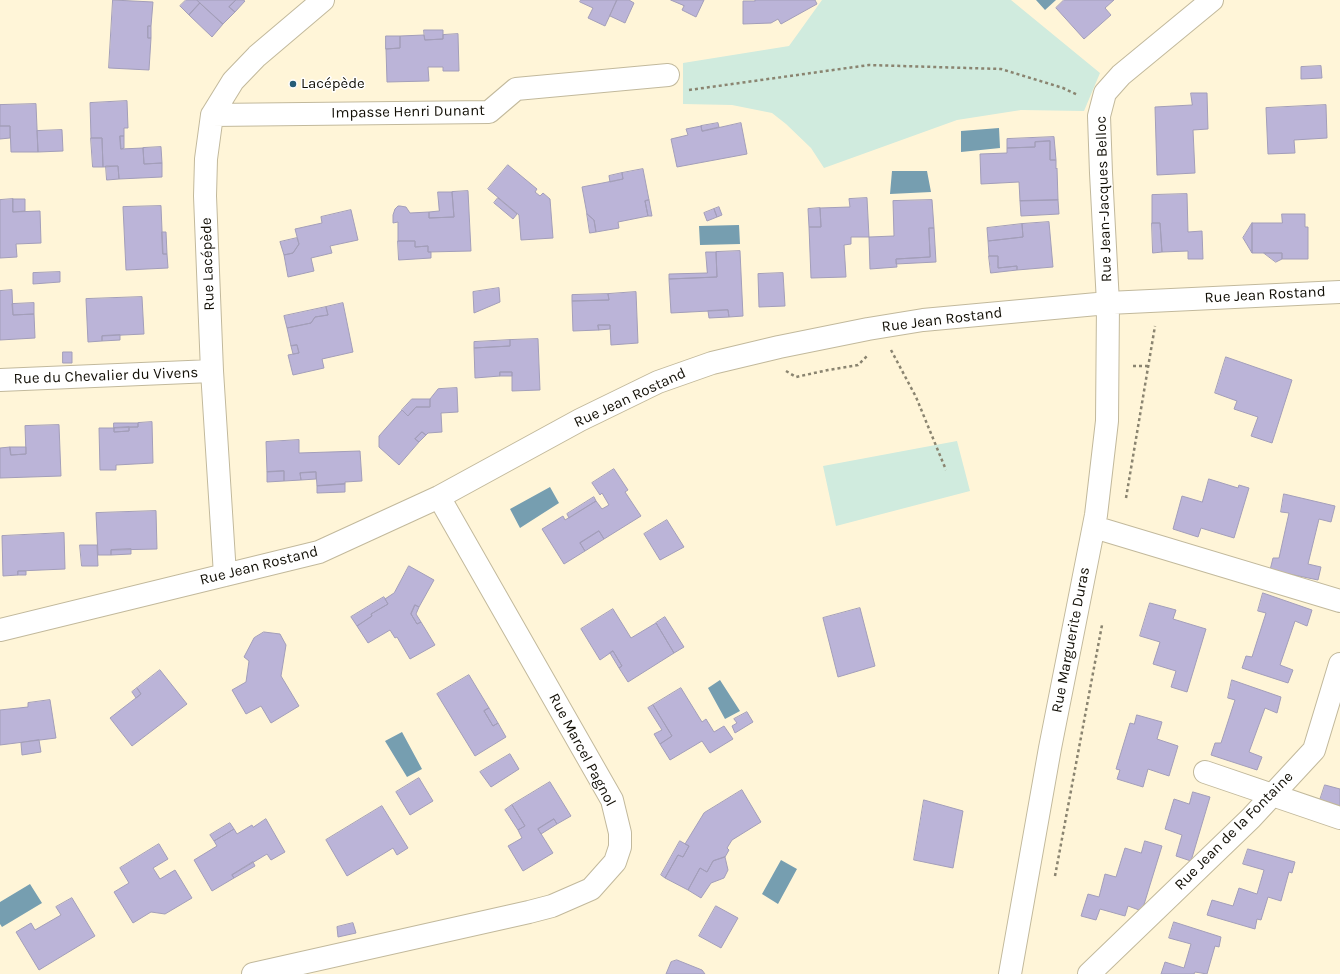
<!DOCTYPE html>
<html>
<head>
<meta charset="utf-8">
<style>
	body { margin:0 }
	canvas { display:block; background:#fff5d8 }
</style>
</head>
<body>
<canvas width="1340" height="974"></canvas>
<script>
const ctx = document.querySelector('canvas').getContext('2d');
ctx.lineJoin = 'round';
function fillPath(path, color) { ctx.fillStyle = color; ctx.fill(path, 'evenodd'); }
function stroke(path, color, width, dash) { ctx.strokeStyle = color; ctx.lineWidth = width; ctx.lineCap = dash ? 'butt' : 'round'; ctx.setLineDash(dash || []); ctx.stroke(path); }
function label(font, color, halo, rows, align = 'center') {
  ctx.font = font + ' Karla,sans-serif'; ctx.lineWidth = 3; ctx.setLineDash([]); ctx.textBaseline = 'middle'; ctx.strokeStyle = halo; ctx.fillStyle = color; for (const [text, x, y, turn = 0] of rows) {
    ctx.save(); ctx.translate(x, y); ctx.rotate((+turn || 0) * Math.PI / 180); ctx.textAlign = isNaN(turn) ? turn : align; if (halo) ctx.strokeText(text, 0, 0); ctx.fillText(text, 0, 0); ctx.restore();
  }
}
const green = new Path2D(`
	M822,0H1011L1100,73L1084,111L1021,110L957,120L824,168L811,148L786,124L772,113L732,105L683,104V63L789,46Z
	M957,441L970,491L836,526L823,466Z`);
const water = new Path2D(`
	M1036,0H1056L1045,10Z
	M999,128L1000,148L961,152V131Z
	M892,171H927L931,192L890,194Z
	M739,225L740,244L700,245L699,226Z
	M550,487L559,503L520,528L510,509Z
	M720,680L740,711L725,719L708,688Z
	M402,732L422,769L407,777L385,741Z
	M781,860L797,869L778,904L762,894Z
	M30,884L42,903L2,927L0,924V902Z`);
const building = new Path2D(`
	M113,0L153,2L151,26H148V38H151L149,70L109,68Z
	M186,0H197L200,3L189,15L180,6Z
	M197,0H236L229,7L235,12L223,24Z
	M236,0H243L245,1L235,12L229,7Z
	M581,0H617L605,26L588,18L593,8L580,2Z
	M617,0H629L634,3L625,23L610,16Z
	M671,0H704L696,17L682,10L684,6Z
	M755,0H815L817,4L781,24L778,19L771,23L743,24V1H755Z
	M1064,0H1114L1105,8L1111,15L1084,39L1056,8Z
	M200,3L223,24L212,37L189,15Z
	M148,26H151V38H148Z
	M424,30H443V39L425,40Z
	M458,34L459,71H443V67H428L429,81L387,82L386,49L400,48V36L424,35L425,40L443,39V35Z
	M386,36H400V48L386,49Z
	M1321,66L1322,78L1301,79V67Z
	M1191,93H1207L1208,129L1193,130L1195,173L1157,175L1155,107L1192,105Z
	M127,101L128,128H124V136H120L121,149L143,148L144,164L162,163V177L119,179L118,166L103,167L102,138H91L90,103Z
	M36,104L38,152H11L10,126H0V105Z
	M1326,105L1327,138L1294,140L1295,153L1268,154L1266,108Z
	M718,123L719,127L702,131L701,126Z
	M741,123L747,154L677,167L671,139L688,135L686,129L701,126L702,131Z
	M0,126H10V138L0,139Z
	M62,130L63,151L38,152L37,131Z
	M120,136H124V148L121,149Z
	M1054,137L1056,160H1050V141L1035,142V147L1007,148V139Z
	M91,138H102L103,167H93Z
	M1050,141V160H1056V169L1057,168L1058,200L1020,201L1019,182L981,184L980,154L1007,153V148L1035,147V142Z
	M161,147L162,163L144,164L143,148Z
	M508,165L537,189L535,192L540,196L543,193L550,199L553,238L521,240L519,215L488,189Z
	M106,166H118L119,179L107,180Z
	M643,169L649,200L645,201L648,216L618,222L619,228L596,232L594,220L587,214L582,187L623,179L622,173Z
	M622,173L623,179L610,182L609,176Z
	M468,191L471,251L428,252V246L415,247V241H398V222L393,223V215L395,209L398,206H400L406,207L410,213L429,212V218L454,217L452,192Z
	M438,192H452L454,217L429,218V212L439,211Z
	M1187,194L1188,232L1202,231L1203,259H1188V251L1162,252L1160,223H1152V195Z
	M498,198L517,214L513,219L494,203Z
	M867,198L869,237H851V244L844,245L846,277L811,278L809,227H821L820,208L850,207L849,199Z
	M13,199V212L40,211L41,243L16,244L17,257L0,258V200Z
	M13,199H25V211L13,212Z
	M649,200L652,216H648L645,201Z
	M932,200L934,228H929L930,257L896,259L897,267L870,269L869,237L894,236L893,201Z
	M1058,200L1059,214L1021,216L1020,201Z
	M161,206L163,254H167L168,268L126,270L123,207Z
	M719,207L722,215L717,217L714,209Z
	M820,208L821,227H809L808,209Z
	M714,209L717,217L707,221L704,213Z
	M351,210L358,240L330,246L332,253L311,258L314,271L288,277L284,255L293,253L299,244L295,229L322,223L321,217Z
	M587,214L594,220L596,232L590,233Z
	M1282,214H1305V227H1308V259H1282V253H1252V223H1282Z
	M1049,222L1053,267L1017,270V266L998,268V256H989L988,241L1023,237L1022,224Z
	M1152,223H1160L1162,252L1153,253Z
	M1252,223V253L1243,238Z
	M1022,224L1023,237L988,241L987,228Z
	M929,228H934L936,262L896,264V259L930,257Z
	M162,232H166L167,254H163Z
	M297,238L299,244L293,253L284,255L280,242Z
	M398,241H415V247L428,246V252H431V258L399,260Z
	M740,251L743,316L729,317L728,310L671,313L669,279L717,277L716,252Z
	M706,252H716L717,277L669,279V274L707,273Z
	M1264,253H1282V259L1276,262Z
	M989,256H998V268L1017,266V270L991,273Z
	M60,272V282L33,284V273Z
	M783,273L785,306L759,307L758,274Z
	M499,288L500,302L474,313L473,292Z
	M12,290L13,315L34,314L35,338L0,340V291Z
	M636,292L638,343L611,345L610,325H598L599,330L573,331L572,301L609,300L608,294Z
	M608,294L609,300L572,301V295Z
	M142,297L144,334L102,336V341L88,342L86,299Z
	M34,303V314L13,315L12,304Z
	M343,303L353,352L322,359L324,368L293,375L288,355L299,353L297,345L291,346L287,328L311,323L315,317L328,315L326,307Z
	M326,307L328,315L315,317L311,323L287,328L284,316Z
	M728,310L729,317L709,318L708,311Z
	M598,325H610V329L599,330Z
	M120,335V340L102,341V336Z
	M538,339L540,390L512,391V372H500V376L475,378L474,348L510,346V340Z
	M510,340V346L474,348V342Z
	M297,345L299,353L293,354L291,346Z
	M63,352H72V363H63Z
	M1226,357L1292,380L1272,443L1251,436L1258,417L1234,409L1237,401L1215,393Z
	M500,372H512V376H500Z
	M457,388L458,412L441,413L442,432L428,433L426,435L422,432L415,439L419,442L399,465L379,447V436L402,410L408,416L416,407H430V399L438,389Z
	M412,399H430V407H416L408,416L402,410Z
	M152,422L153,463L116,465V470H100L99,428H114V432L129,431V427H138V423Z
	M114,423H138V427L114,428Z
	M59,425L61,476L0,478V448L10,447L11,455L26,454L25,426Z
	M129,427V431L114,432V428Z
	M422,432L426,435L419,442L415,439Z
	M299,440V453L360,451L362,481L345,482V484L317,486L316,472L300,473L301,480L284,481V471L267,472L266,442Z
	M10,447H26V454L11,455Z
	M614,469L628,490L625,492L641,516L604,539L599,531L580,543L585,551L564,564L542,529L563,516L565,520L596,501L602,509L609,505L602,493L600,495L592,483Z
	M284,471V481L267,482V472Z
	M316,472V479L301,480L300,473Z
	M1209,479L1238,488L1239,485L1249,488L1234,538L1201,528L1198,537L1173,529L1182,496L1202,502Z
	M345,484V492L317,493V486Z
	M1284,494L1335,506L1331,522L1319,519L1308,564L1321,567L1318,580L1270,570L1273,558H1279L1289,513L1281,512Z
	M594,497L596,501L569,518L567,514Z
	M156,511L157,549L111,550V555H98L96,513Z
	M667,520L684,547L660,560L644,534Z
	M599,531L604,539L585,551L580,543Z
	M64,533L65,569L18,571V575L3,576L2,536Z
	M80,545H97L98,566H82Z
	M131,549V554L111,555V550Z
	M409,566L434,580L419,607L415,605L411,614L417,624L421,622L435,645L410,659L397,637L395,638L390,630L368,643L357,626L372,616L371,614L388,604L385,599L394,593Z
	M18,571H26V575H18Z
	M1263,593L1312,610L1307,626L1295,621L1280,665L1293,670L1288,683L1242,668L1246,656L1252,657L1266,613L1258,611Z
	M384,597L388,604L371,614L372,616L357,626L351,617Z
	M1150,603L1176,610L1173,619L1206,629L1187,692L1171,687L1176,671L1153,664L1160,642L1140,636Z
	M415,605L419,607L416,614L421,622L417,624L411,614Z
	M860,608L875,666L838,677L823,618Z
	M613,609L631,638L656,623L674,653L628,682L619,668L622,666L613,651L600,660L581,629Z
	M665,617L684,647L674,653L656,623Z
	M264,632L280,634L286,645L281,676L299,706L271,723L261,706L246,714L232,690L246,682L249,661L244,657L254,638Z
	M613,651L622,666L619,668L610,653Z
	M160,670L187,704L132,746L110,718L141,694L137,688Z
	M469,675L489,708L484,711L493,726L498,723L506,737L475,756L437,694Z
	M1232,680L1281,697L1277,713L1265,708L1249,752L1262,757L1257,770L1211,755L1215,743H1221L1235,700L1228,698Z
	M137,688L141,694L136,698L132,692Z
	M681,688L702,722L706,719L714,732L724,726L733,739L710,753L702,741L670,760L660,744L672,736L653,705Z
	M50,700L56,738L0,745V710L28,707V703Z
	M653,705L672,736L660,744L654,734L662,730L648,708Z
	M489,708L498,723L493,726L484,711Z
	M747,712L753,722L735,733L732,726L737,723L734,719Z
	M1137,715L1162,722L1157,739L1178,746L1169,776L1148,769L1143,787L1117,779L1120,770L1116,769L1130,723L1134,724Z
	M39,740L41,752L22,755L21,743Z
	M510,754L519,769L491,787L480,772Z
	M419,778L433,801L410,815L396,792Z
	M550,782L571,816L557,824L554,819L538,829L553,853L523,871L508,846L522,838L518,830L525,826L512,805Z
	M1325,785L1340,789V806L1320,800Z
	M742,790L761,822L732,840L727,848L729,850L725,857L713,861L707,872L700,868L688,890L665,878L678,855L683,857L689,846L685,844L704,813Z
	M1193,792L1210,797L1191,861L1176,856L1182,835L1165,829L1174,799L1189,804Z
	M924,800L963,811L953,868L914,860Z
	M512,805L525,826L518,830L505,810Z
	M382,806L408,848L397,855L393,848L347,876L326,840Z
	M266,819L285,852L271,860L267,854L232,875L234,878L212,891L194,860L217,846L214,841L234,829L237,834L252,825L253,827Z
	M554,819L557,824L541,834L538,829Z
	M230,823L234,829L214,841L210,835Z
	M680,841L689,846L683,857L678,855L665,878L661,875Z
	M1145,841L1162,846L1142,911L1128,906L1125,916L1100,909L1096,920L1081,916L1088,894L1099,897L1105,874L1116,877L1125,848L1141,853Z
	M159,844L168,859L153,868L160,879L175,870L192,898L165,914L151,912L133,923L114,892L129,883L120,868Z
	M1248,849L1295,862L1292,873L1289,872L1281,901L1268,897L1261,920L1257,919L1255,929L1207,915L1212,900L1233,906L1239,888L1257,894L1264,870L1243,864Z
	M725,857L728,870L724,878L711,883L701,898L688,890L700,868L707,872L713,861Z
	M253,862L255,866L234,878L232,875Z
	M72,898L95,936L39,970L16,932L31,923L35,930L61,915L56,907Z
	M716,906L738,918L721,948L699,936Z
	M1174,922L1221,937L1219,947L1215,946L1207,974L1195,972L1194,974H1161L1165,962L1184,968L1191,944L1169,938Z
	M353,923L356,933L338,937L337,927Z
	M677,960L702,970L705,974H666L671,962Z`);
const path = new Path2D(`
	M689,90L869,65L1001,69L1063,88L1078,95
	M891,350L916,397L946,470
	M1133,366H1148
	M786,371L796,377L828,370L858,365L868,355
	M1126,498L1155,326
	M1055,876L1102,625`);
const minor = new Path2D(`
	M212,115L489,112L516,89L668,75
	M0,380L212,371
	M1094,527L1340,601
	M225,575L212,371L205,196L206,159L212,115L233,81L257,56L323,0
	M0,630L319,552L439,497L580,420L658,382L712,363L779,347L868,329L923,320L1108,303L1340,292
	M1205,772L1340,818
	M253,974L529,912L552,906L591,889L615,862L620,847V833L612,800L439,497
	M1010,974L1050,748L1096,515L1107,421L1108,303L1101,173L1099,116L1105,93L1121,75L1212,0
	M1089,974L1251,818L1314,750L1340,664`);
const markers = [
	[293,84,4,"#255c77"]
];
const poiNames = [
	["Lacépède",301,84]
];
const streetNames = [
	["Impasse Henri Dunant",408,112,-1],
	["Rue Jean-Jacques Belloc",1104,199,-92],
	["Rue Lacépède",208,264,-92],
	["Rue Jean Rostand",1265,295,-3],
	["Rue Jean Rostand",942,320,-7],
	["Rue du Chevalier du Vivens",106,376,-2],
	["Rue Jean Rostand",630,398,-25],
	["Rue Jean Rostand",259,566,-14],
	["Rue Marguerite Duras",1071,640,-79],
	["Rue Marcel Pagnol",582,750,62],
	["Rue Jean de la Fontaine",1234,831,-45]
];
fillPath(green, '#d0ebde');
fillPath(water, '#769eb0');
fillPath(building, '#bbb4d8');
stroke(building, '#a39eb9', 1);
stroke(minor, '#c2b99c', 24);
stroke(path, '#8a8470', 2.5, [3, 3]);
stroke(minor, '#fff', 22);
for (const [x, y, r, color] of markers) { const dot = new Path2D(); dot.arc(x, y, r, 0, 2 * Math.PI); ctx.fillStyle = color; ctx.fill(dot); stroke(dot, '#fff', 1.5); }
label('15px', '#110e05', '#fff', poiNames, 'left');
label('15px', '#110e05', '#fff', streetNames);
</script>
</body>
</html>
